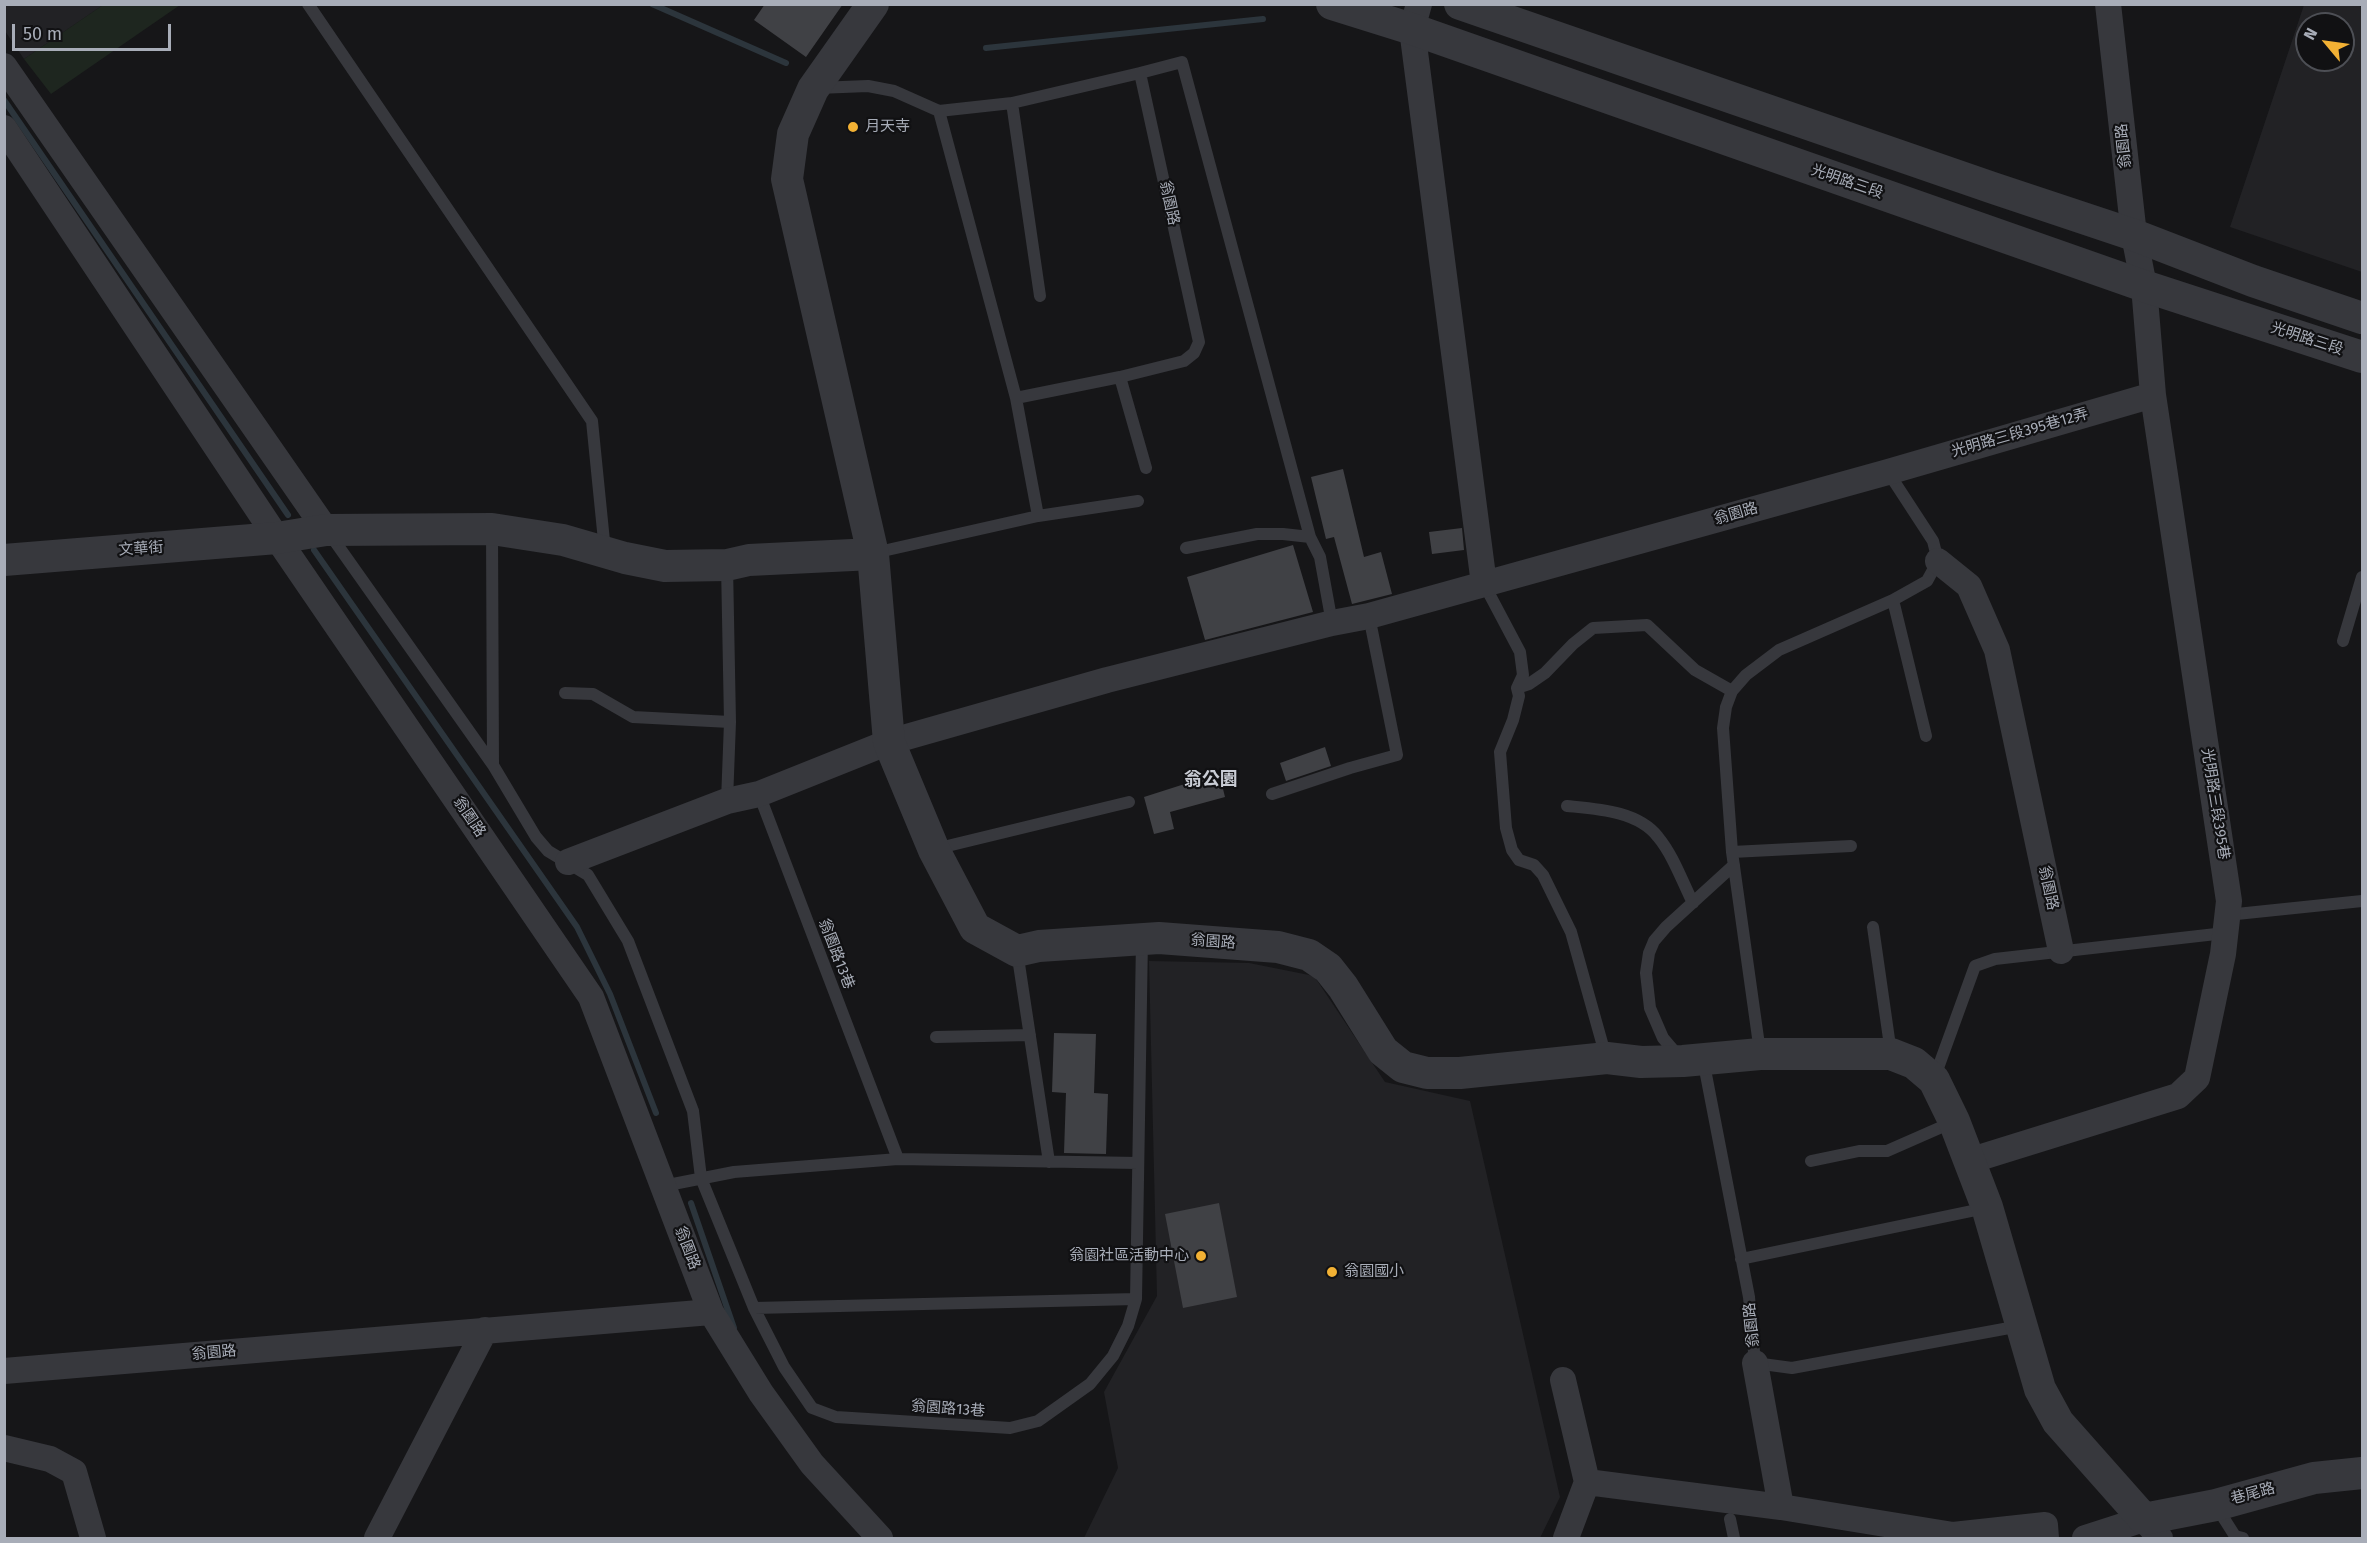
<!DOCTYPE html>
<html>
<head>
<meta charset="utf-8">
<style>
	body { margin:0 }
	#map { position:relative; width:2367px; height:1543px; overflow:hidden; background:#161618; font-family:"Fira Sans",sans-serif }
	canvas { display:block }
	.frame { position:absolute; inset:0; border:6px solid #a8adb8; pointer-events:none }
	.north { position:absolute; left:2295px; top:12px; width:60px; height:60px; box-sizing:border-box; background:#111113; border:2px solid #4d4f55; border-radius:50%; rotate:299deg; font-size:16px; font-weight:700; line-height:24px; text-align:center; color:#a8adb8 }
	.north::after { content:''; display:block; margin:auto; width:21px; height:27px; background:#f2b134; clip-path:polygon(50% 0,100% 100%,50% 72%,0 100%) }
	.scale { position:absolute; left:12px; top:24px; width:159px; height:27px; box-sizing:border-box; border:3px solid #a8adb8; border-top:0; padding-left:8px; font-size:18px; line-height:21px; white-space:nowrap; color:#a8adb8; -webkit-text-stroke:4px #111113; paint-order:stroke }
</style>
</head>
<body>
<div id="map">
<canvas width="2367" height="1543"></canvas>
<div class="frame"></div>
<div class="north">N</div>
<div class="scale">50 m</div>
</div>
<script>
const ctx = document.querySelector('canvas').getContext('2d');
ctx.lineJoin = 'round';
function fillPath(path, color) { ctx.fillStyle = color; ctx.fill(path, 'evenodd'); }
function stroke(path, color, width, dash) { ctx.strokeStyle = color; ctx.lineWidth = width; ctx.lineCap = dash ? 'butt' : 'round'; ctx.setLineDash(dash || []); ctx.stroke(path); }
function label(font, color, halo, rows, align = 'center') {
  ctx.font = font + ' "Fira Sans","Noto Sans TC",sans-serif'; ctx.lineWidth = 4.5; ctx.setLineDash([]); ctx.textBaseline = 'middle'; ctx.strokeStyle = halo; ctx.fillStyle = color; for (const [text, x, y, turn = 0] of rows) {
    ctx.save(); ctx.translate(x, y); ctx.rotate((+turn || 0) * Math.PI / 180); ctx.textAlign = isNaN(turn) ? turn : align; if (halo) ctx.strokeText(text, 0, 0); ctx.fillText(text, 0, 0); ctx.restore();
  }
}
const built = new Path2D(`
	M2355,4L2362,7V272L2230,227L2304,5ZM2307,24H2343V60H2307Z
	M4,5H103L24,59L5,31Z
	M1149,961L1249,963L1314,976L1385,1082L1470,1101L1560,1497L1540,1538H1084L1118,1468L1104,1392L1157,1296Z`);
const green = new Path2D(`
	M103,5H180L51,94L24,59Z`);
const stream = new Path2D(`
	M652,4L786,63
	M986,48L1263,19
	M4,100L288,515
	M314,550L577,927L610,994L656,1113
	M691,1203L734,1328`);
const building = new Path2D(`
	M765,4H843L806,57L754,20Z
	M1343,469L1364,557L1381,552L1392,594L1352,604L1334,537L1326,539L1311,477Z
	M1462,528L1464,550L1432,554L1429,532Z
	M1293,545L1313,612L1205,640L1187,577Z
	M1325,747L1331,766L1286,781L1280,763Z
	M1219,773L1225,797L1170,812L1174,829L1154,834L1144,797Z
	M1054,1033L1096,1034L1094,1093L1108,1094L1106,1154L1064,1153L1066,1093L1052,1092Z
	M1219,1203L1237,1297L1183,1308L1165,1214Z`);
const service = new Path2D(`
	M308,4L592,421L605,551
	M1140,73L1182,62L1310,537
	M817,88L868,86L894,91L939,111L1012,103L1140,73L1199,342L1194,353L1184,361L1120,377L1016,398
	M1012,103L1040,296
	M939,111L1016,398L1038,516
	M1120,377L1146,468
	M492,530L493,765
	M329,533L493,765L536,837L548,851L588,875L628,941L693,1111L701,1178L754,1308L784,1367L812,1408L836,1417L1010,1428L1038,1421L1090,1384L1113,1356L1128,1326L1136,1299L1142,940
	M1186,548L1257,534H1283L1310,537L1320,557L1332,623
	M874,553L1038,516L1138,501
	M1484,584L1520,652L1523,675L1517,688L1519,696L1513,720L1500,752L1506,828L1512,850L1519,860L1534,865L1543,875L1571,932L1606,1057
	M1893,600L1926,736
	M2343,641L2362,577
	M1517,688L1529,684L1545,673L1573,644L1593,628L1647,625L1695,670L1732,691
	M565,693L593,694L633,717L730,722
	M759,794L898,1159
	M1272,794L1350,768L1397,755L1369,616
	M727,801L730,722L727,565
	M1567,806C1597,809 1638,811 1658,837C1673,855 1682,881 1693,903
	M935,849L1129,802
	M1732,852L1851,846
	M2227,915L2362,901
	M1873,927L1891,1053
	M1017,951L1049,1162
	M936,1037L1030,1035
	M1760,1052L1732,852L1723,728L1726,707L1732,691L1746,675L1779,650L1893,600L1927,581L1938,561L1933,541L1888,472
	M1680,1058L1663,1038L1650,1008L1646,973L1649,953L1654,941L1666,927L1734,865
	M1703,1059L1749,1297L1755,1363L1792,1368L2020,1326
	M1934,1079L1975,966L1995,959L2225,933
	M1811,1161L1859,1151H1887L1953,1122
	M663,1186L734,1172L898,1159L1138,1163
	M1741,1259L1986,1208
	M754,1308L1136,1299
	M2216,1506L2235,1536L2243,1538
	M1730,1519L1734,1538`);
const minor = new Path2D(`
	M1419,4L1412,29L1484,584
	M4,66L326,530
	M4,128L277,538L591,997L711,1312L761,1393L812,1464L880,1538
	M1938,561L1969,586L1997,650L2061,951
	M568,862L727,801L759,794L889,742L1107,680L1332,623L1369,616L1888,472L2153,395
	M1969,1161L2178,1096L2197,1078L2223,954L2229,901L2153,395L2144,286L2134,235L2108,4
	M1755,1363L1781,1507
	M4,1371L711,1312
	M1563,1380L1587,1482L1566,1538
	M4,1448L50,1459L74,1472L93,1538
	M1587,1482L1781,1507L1953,1535L2045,1525L2046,1538
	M377,1538L485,1330
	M2085,1538L2144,1519L2160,1538`);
const tertiary = new Path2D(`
	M873,4L813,89L793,134L787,179L873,554L889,742L934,850L975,928L1017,951L1039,946L1159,938L1278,947L1309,955L1328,968L1343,987L1383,1051L1403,1067L1427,1073H1460L1607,1058L1641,1062L1683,1061L1760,1054H1891L1914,1063L1934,1080L1954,1121L1987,1207L2040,1389L2058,1422L2144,1519L2216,1505L2314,1478L2362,1473
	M1332,4L1412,29L2144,286L2362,357
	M1460,4L1993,188L2134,235L2253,281L2362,318
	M4,560L277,538L326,530L492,529L563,540L625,558L665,566L727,565L749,560L873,554`);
const markers = [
	[853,127,6,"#f2b134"],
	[1201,1256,6,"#f2b134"],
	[1332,1272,6,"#f2b134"]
];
const poiNames = [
	["月天寺",865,127],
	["翁園社區活動中心",1189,1256,"right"],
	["翁園國小",1344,1272]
];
const streetNames = [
	["翁園路",2124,146,-96],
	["光明路三段",1847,182,19],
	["翁園路",1169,203,78],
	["光明路三段",2307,339,18],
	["光明路三段395巷12弄",2020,433,-16],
	["翁園路",1736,514,-16],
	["文華街",141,549,-4],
	["光明路三段395巷",2215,804,81],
	["翁園路",469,817,56],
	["翁園路",2048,888,78],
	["翁園路",1213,942,4],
	["翁園路13巷",836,954,69],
	["翁園路",687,1248,69],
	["翁園路",1752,1325,-96],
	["翁園路",214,1353,-5],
	["翁園路13巷",948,1409,4],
	["巷尾路",2253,1494,-15]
];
const quarterNames = [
	["翁公園",1211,780]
];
fillPath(built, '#222225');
fillPath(green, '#1e261f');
stroke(stream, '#2c353c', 6);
fillPath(building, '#404145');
stroke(service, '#37383d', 12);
stroke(minor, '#37383d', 26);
stroke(tertiary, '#37383d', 32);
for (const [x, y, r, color] of markers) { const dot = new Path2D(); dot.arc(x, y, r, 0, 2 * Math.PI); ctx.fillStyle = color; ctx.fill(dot); stroke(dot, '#111113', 2); }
label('15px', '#a8adb8', '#111113', poiNames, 'left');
label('15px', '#a8adb8', '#111113', streetNames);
label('bold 18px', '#c9ccd4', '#111113', quarterNames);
</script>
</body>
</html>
